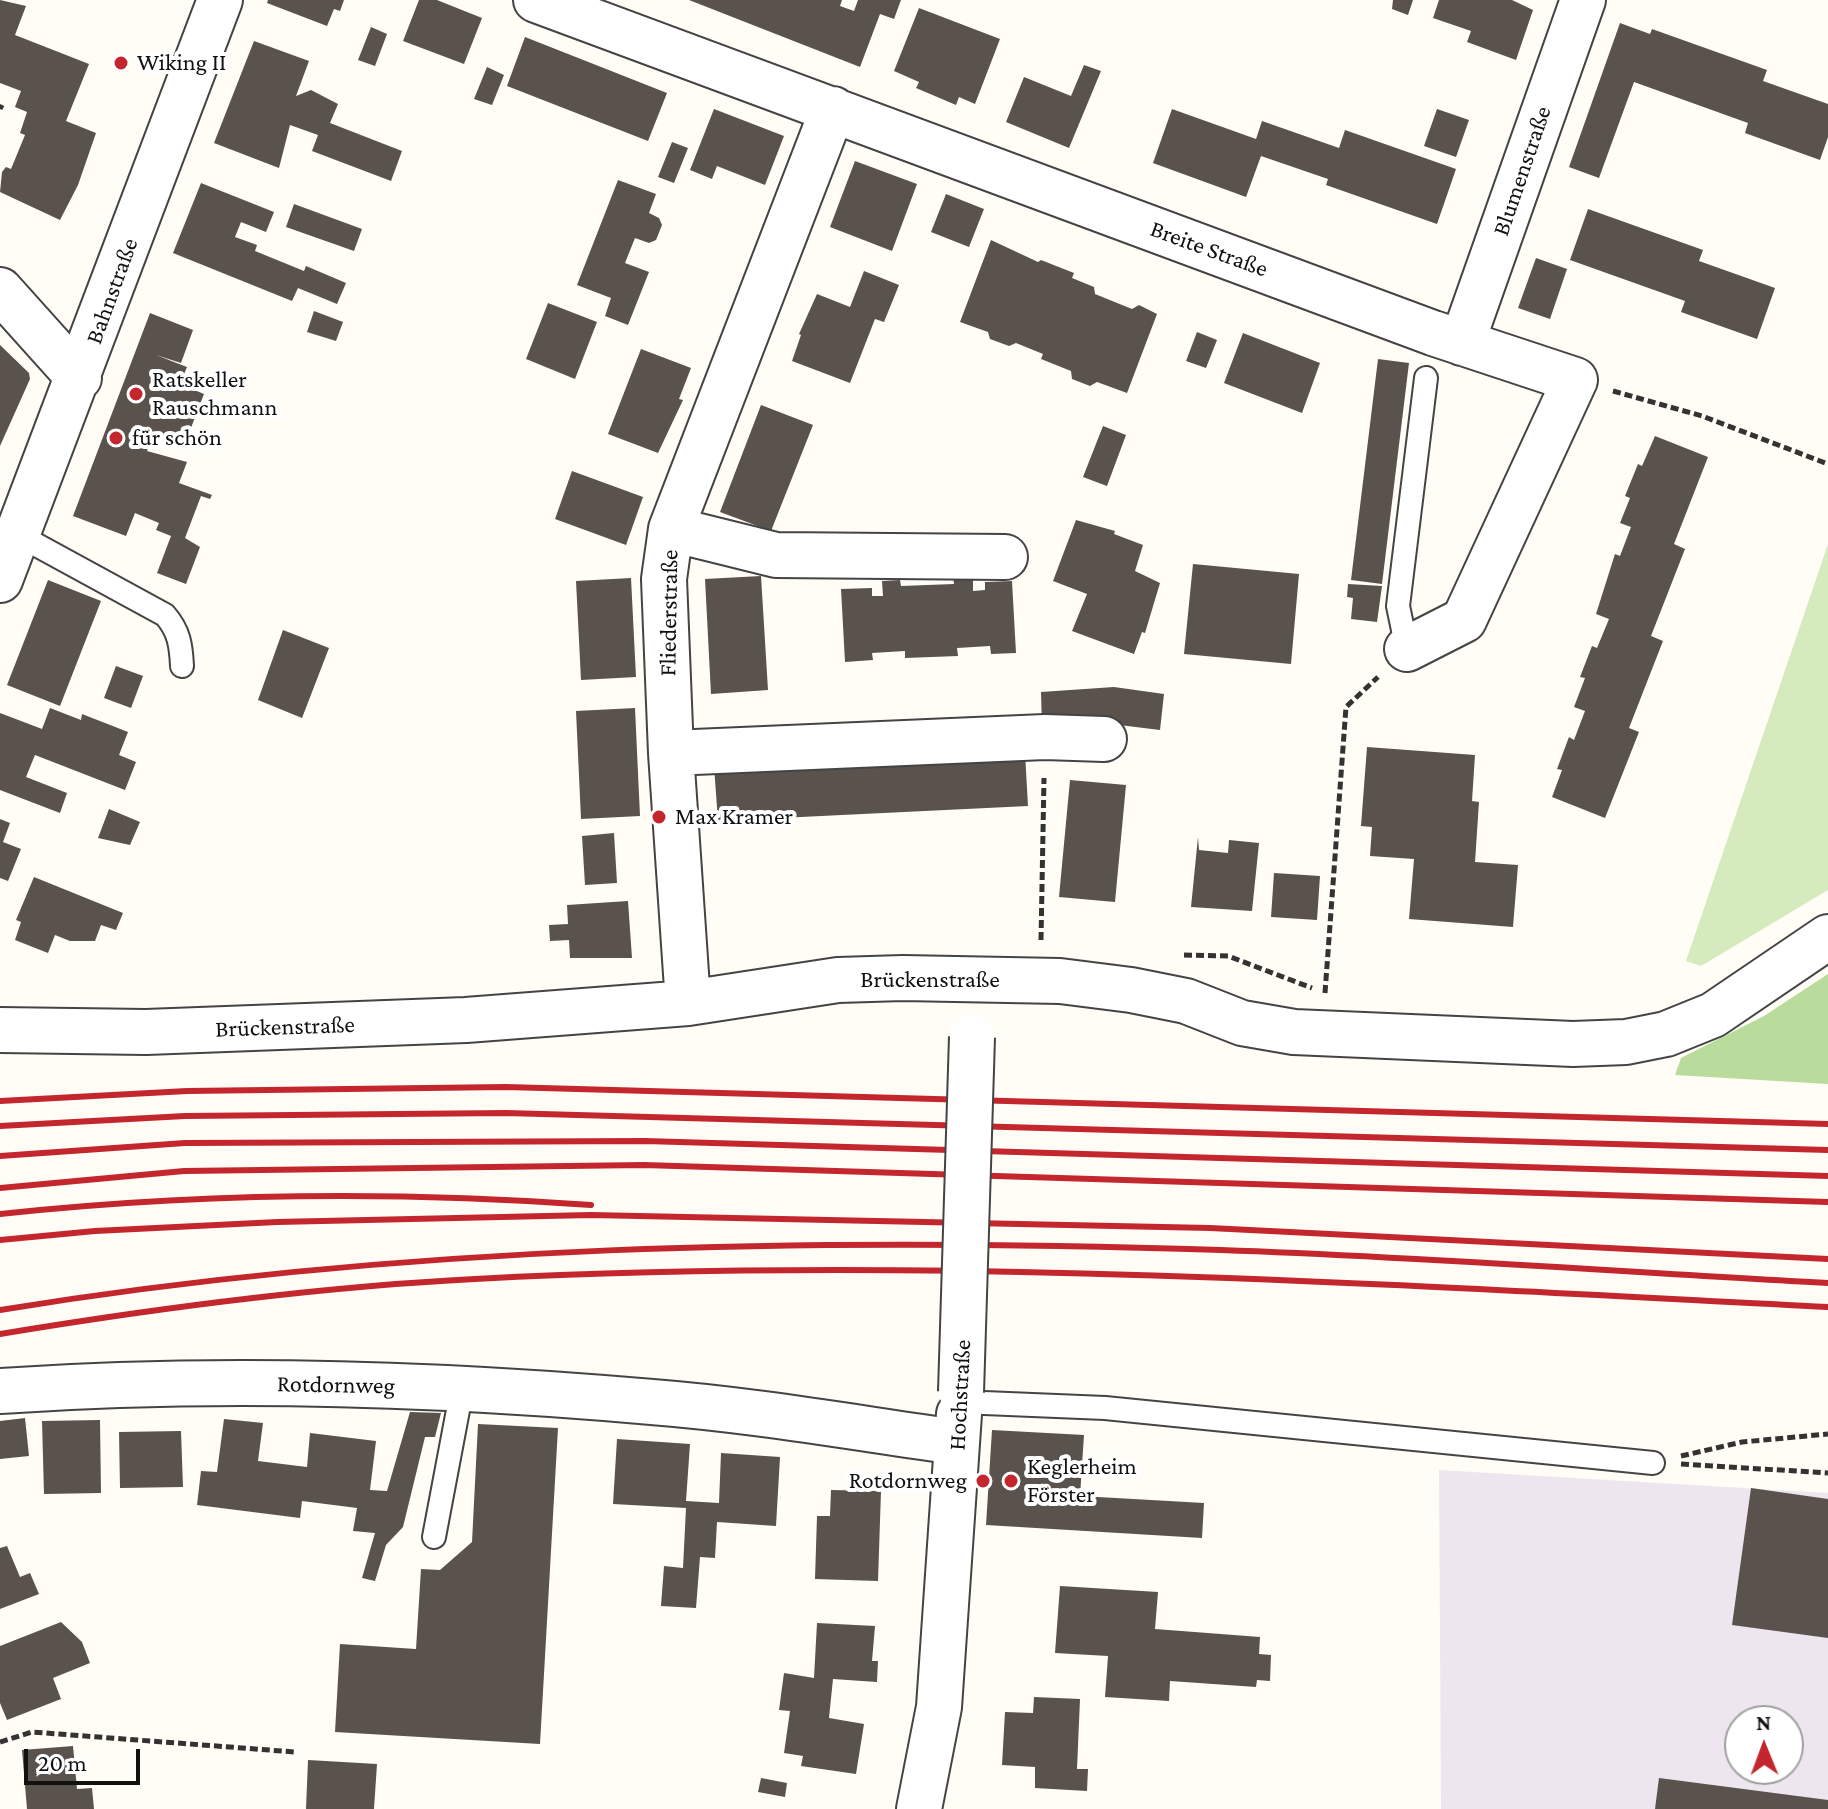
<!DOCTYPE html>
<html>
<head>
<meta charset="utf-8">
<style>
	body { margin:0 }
	#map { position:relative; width:1828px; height:1809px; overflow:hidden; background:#fffdf5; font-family:"Crimson Pro",serif }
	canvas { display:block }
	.north { position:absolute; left:1724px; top:1705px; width:80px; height:80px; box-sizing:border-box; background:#fff; border:2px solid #a0a0a0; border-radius:50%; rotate:359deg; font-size:22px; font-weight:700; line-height:32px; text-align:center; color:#111 }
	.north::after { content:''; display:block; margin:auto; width:28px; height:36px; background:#c4262e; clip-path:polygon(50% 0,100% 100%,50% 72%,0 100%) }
	.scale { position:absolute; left:24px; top:1749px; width:116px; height:36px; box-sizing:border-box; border:4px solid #111; border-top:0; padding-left:10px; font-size:24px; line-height:28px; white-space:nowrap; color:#111; -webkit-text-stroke:6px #fff; paint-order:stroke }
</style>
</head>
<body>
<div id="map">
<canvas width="1828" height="1809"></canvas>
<div class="north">N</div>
<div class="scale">20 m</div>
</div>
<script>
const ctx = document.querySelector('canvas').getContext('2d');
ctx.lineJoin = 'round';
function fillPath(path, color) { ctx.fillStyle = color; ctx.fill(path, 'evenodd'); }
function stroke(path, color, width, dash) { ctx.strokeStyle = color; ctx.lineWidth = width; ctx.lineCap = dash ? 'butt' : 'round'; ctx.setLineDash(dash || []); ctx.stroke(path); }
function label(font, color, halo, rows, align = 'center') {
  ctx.font = font + ' "Crimson Pro",serif'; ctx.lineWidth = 8; ctx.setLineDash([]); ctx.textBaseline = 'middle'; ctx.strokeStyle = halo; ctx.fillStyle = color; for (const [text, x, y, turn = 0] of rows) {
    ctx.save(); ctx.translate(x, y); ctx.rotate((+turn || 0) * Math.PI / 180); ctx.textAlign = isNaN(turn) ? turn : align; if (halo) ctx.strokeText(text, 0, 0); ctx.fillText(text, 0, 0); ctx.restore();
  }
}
const industrial = new Path2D(`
	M1439,1470L1828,1493V1809H1441ZM1740,1721H1788V1769H1740Z`);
const green = new Path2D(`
	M1828,544V890L1701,966L1686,961Z`);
const forest = new Path2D(`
	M1828,974V1084L1675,1075L1681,1058L1764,1016Z`);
const building = new Path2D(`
	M0,0L26,6L15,35L89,64L66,121L96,133L78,185L60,220L0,192L2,172L6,167L11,169L25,135L20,133L27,112L15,107L21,91L0,83Z
	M268,0H344L340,11L334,9L327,26L267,3Z
	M419,0H437L482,18L464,64L403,41Z
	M689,0H842L840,6L854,11L858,0H901L894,19L880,14L860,67Z
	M1393,0H1413L1408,15L1392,9Z
	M1439,0H1512L1533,10L1516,60L1467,42L1471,31L1433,18Z
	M919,8L1000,39L975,104L959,97L956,105L916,88L919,82L894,71Z
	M1620,23L1650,34L1652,29L1767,70L1763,81L1828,104V137L1820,160L1745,133L1748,123L1634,82L1599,178L1569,167Z
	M371,27L387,34L375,66L358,60Z
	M525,37L667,93L648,141L507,86Z
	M254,41L309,61L296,96L311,90L338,104L330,123L402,151L391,181L312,151L318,135L290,125L279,168L214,143Z
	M1084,65L1101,71L1069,148L1006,122L1024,77L1071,96Z
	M487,67L504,75L492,105L474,99Z
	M714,109L784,136L765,185L717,166L712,179L690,170Z
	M1172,109L1256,139L1262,121L1339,148L1345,130L1456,169L1437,224L1326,185L1328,179L1261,156L1246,197L1153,163Z
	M1437,109L1469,120L1456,157L1424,146Z
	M672,142L688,148L674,183L658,177Z
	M855,161L917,184L892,251L830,227Z
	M618,180L656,194L649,213L659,218L662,225L656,240L649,243L635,238L625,263L649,272L628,325L605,316L611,298L577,285Z
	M201,183L274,212L266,232L241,222L235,237L257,245L255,251L304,271L306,266L346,283L337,304L298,288L292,301L173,253Z
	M946,194L984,209L969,247L931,232Z
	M294,204L362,229L354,251L286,227Z
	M1588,209L1703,250L1699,261L1775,288L1757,339L1681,312L1685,301L1570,260Z
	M991,240L1038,262L1041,260L1074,273L1072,278L1094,287L1095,294L1132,309L1139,305L1157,314L1127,393L1097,382L1090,386L1072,379L1071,371L1041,359L1043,354L1016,343L1009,346L990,339L988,332L960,322Z
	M1536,258L1567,269L1550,319L1518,308Z
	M864,271L899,285L884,322L875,319L850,383L792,361L801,335L799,334L817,294L850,307Z
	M548,303L597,322L575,379L526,359Z
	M314,311L343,322L336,341L307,332Z
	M150,313L193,330L181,363L156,355L187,367L180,384L204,394L184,446L153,434L147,451L187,462L179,483L212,495L210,499L201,496L185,538L200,547L186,584L157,573L171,536L156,530L159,523L135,513L126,536L73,516Z
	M1197,332L1217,340L1206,368L1186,361Z
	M1243,333L1320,363L1302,413L1224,383Z
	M0,345L29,373L30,379L0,446Z
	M641,349L691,368L679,399L683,400L658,453L608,434Z
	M1378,359L1409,363L1382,584L1351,580Z
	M761,405L813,425L771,531L720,512Z
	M1103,426L1126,435L1107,486L1083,477Z
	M1655,436L1708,457L1674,544L1685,549L1651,636L1663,641L1629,728L1639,732L1605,818L1552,797L1562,770L1557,769L1569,737L1574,740L1585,711L1574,707L1585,678L1580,677L1592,646L1597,648L1609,619L1596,614L1615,554L1620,556L1631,527L1620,523L1630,498L1625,496L1638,464L1642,466Z
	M572,471L643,497L626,545L555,519Z
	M1076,520L1115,531L1114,534L1143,545L1135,571L1160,583L1145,633L1142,632L1134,654L1072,631L1087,594L1053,581Z
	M1193,564L1299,574L1291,664L1184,654Z
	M761,576L768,690L711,694L705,579Z
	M973,576V591L985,590V582L1012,581L1016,653L991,654L990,646L957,648L958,656L905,658V651L872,653L873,660L845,662L841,589L872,588V596H883L882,581L900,580L901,586L954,584L953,577Z
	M631,578L636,677L581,680L576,581Z
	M48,580L101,601L60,706L7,685Z
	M1348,584L1382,586L1377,622L1351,619L1353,598L1347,597Z
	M283,630L329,648L302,718L258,700Z
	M116,666L143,676L131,708L104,698Z
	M1114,687L1164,694L1160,730L1111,724L1042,728L1041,692Z
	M50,708L81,720L82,714L128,732L119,755L136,762L125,790L35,755L26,777L67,793L60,813L0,790V713L42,729Z
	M635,708L640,816L581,819L576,711Z
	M1367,747L1475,755L1472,801L1479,802L1475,862L1518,865L1513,927L1409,919L1414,859L1370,856L1372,827L1361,826Z
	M1025,753L1028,806L718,821L714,766Z
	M1070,780L1126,785L1115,902L1059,897Z
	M109,809L140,822L130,845L98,838Z
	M0,819L10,823L3,842L21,849L8,881L0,878Z
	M614,833L617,883L585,885L582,836Z
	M1198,837L1199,850L1228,853L1229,840L1259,843L1252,911L1191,907Z
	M1274,873L1320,876L1317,920L1271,917Z
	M34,877L123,913L116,930L101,925L95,941H70L55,935L48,953L15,940L21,922L16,920Z
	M628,901L632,958H570L569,940L550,941L549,925L568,924L567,905Z
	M410,1412L441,1413L435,1437H425L403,1527L386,1545L375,1581L362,1578L375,1533L353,1531L357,1508L302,1501L300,1518L197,1505L201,1471L217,1472L224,1419L263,1423L258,1461L307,1467L310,1433L376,1441L370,1490L387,1491Z
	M25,1418L29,1456L0,1459V1421Z
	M100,1420L101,1493L44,1494L42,1421Z
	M478,1424L558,1428L540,1744L335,1732L340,1644L416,1649L421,1569L440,1570L472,1542Z
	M992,1430L1084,1435L1080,1496L1204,1503L1202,1538L986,1525Z
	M181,1431L183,1487L120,1488L119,1432Z
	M617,1439L690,1444L686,1501L719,1503L721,1453L780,1457L776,1526L717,1522L715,1558L700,1557L696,1608L661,1606L664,1566L683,1568L686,1508L613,1504Z
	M1751,1488L1828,1499V1638L1732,1625Z
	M831,1490L881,1491L878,1581L815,1579L817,1516H830Z
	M7,1546L20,1577L30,1573L39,1594L0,1609V1548Z
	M1060,1586L1158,1592L1155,1629L1260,1637L1259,1654L1271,1655L1270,1681L1257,1680L1256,1687L1170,1681L1169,1701L1105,1697L1108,1656L1055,1653Z
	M61,1622L82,1642L90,1663L53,1678L61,1699L7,1720L0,1703V1646Z
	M817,1623L875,1626L872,1661H878L877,1682L833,1679L829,1718L864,1724L856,1774L801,1766L803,1756L784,1753L790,1711L779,1710L784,1673L814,1678Z
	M1034,1697L1080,1699L1077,1769H1088L1087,1791L1035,1788V1767L1002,1765L1005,1712L1033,1713Z
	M73,1746L77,1789L92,1788L94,1809H27L22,1750Z
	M308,1760L377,1764L374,1809H306Z
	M761,1778L787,1783L785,1797L758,1792Z
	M1659,1778L1828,1800V1809H1655Z`);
const path = new Path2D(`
	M0,109L2,105
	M1613,391L1702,416L1828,464
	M1041,940L1044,778
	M1184,955L1228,956L1312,988
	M1325,993L1346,707L1378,677
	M1681,1456L1742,1442L1828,1434
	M1681,1464L1828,1473
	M0,1742L32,1732L295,1752`);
const lane = new Path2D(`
	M11,531L165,615C179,631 181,645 182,666
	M1407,649L1398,606L1426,378
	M960,1402L1105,1408L1653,1463
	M434,1537L462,1389`);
const street = new Path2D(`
	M536,0L1433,333L1575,380L1464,620L1407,649
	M0,290L79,378
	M1462,343L1583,0
	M671,529L776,555L1005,557
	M0,580L220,0
	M671,753L1045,737L1104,739
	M688,1003L671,753L664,579L671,529L833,109
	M0,1030L146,1032L466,1020L688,1003L838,980L903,978L1060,981L1131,990L1186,1001L1242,1023L1294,1032L1573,1044L1626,1042L1666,1034L1713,1015L1828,937
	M0,1391C217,1376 436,1383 652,1402C754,1410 856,1428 957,1442
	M919,1809L939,1707L959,1414`);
const rail = new Path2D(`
	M0,1101L187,1091L506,1087L1828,1124
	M0,1126L185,1116L506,1113L1828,1150
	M0,1156L185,1143L645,1141L1828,1176
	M0,1188L184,1171L644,1165L1828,1202
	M0,1214C196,1193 395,1191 591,1205
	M0,1240L95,1231L277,1222L591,1215L1210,1228L1828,1259
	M0,1310C403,1244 814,1237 1221,1250C1423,1257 1626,1272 1828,1283
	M0,1334C157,1308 317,1287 475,1279C926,1255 1378,1284 1828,1307`);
const streetBridge = new Path2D(`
	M961,1392L972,1037`);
const markers = [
	[121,63,8,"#c4262e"],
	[136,394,8,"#c4262e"],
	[116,438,8,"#c4262e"],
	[659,817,8,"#c4262e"],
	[983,1481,8,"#c4262e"],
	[1011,1481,8,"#c4262e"]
];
const poiNames = [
	["Wiking II",137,63],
	["Ratskeller",152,380],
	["Rauschmann",152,408],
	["für schön",132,438],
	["Max Kramer",675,817],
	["Keglerheim",1027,1467],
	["Förster",1027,1495],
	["Rotdornweg",967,1481,"right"]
];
const streetNames = [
	["Blumenstraße",1522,171,-71],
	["Breite Straße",1209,249,20],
	["Bahnstraße",112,291,-70],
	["Fliederstraße",669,613,-89],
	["Brückenstraße",930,980],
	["Brückenstraße",285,1027,-2],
	["Rotdornweg",336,1385,1],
	["Hochstraße",960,1395,-87]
];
fillPath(industrial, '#eee6ef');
fillPath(green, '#d5ebbd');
fillPath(forest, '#b9dc9c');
fillPath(building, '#5a524d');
stroke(lane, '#444', 26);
stroke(street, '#444', 48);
stroke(path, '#333', 5, [8, 4]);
stroke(lane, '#fff', 22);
stroke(street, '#fff', 44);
stroke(rail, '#c4262e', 6);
stroke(streetBridge, '#444', 48, []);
stroke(streetBridge, '#fff', 44);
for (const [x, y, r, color] of markers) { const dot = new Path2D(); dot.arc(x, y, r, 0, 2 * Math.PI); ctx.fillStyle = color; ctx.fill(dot); stroke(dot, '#fff', 3); }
label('24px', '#111', '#fff', poiNames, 'left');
label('24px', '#111', '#fff', streetNames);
</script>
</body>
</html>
